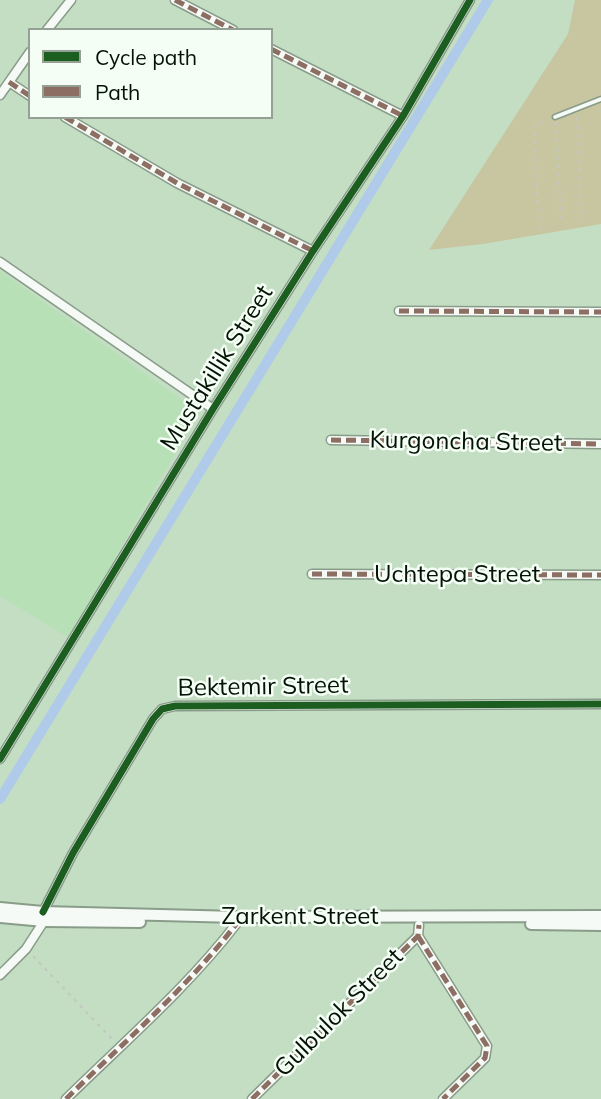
<!DOCTYPE html>
<html>
<head>
<meta charset="utf-8">
<style>
	body { margin:0 }
	#map { position:relative; width:601px; height:1099px; overflow:hidden; background:#c4dec4; font-family:Mulish,sans-serif }
	canvas { display:block }
	.legend { position:absolute; left:28px; top:28px; width:245px; height:91px; box-sizing:border-box; background:#f4fef4; border:2px solid #94a094; margin:0; padding:9px 12px; list-style:none; font-size:21px; color:#031204 }
	.legend li { display:flex; align-items:center; gap:14px; height:35px }
	.legend b { width:35px; border:2px solid #94a094 }
</style>
</head>
<body>
<div id="map">
<canvas width="601" height="1099"></canvas>
<ul class="legend">
<li><b style="height:9px;background:#1b5e20"></b>Cycle path</li>
<li><b style="height:9px;background:#8d6e63"></b>Path</li>
</ul>
</div>
<script>
const ctx = document.querySelector('canvas').getContext('2d');
ctx.lineJoin = 'round';
function fillPath(path, color) { ctx.fillStyle = color; ctx.fill(path, 'evenodd'); }
function stroke(path, color, width, dash) { ctx.strokeStyle = color; ctx.lineWidth = width; ctx.lineCap = dash ? 'butt' : 'round'; ctx.setLineDash(dash || []); ctx.stroke(path); }
function label(font, color, halo, rows, align = 'center') {
  ctx.font = font + ' Mulish,sans-serif'; ctx.lineWidth = 5; ctx.setLineDash([]); ctx.textBaseline = 'middle'; ctx.strokeStyle = halo; ctx.fillStyle = color; for (const [text, x, y, turn = 0] of rows) {
    ctx.save(); ctx.translate(x, y); ctx.rotate((+turn || 0) * Math.PI / 180); ctx.textAlign = isNaN(turn) ? turn : align; if (halo) ctx.strokeText(text, 0, 0); ctx.fillText(text, 0, 0); ctx.restore();
  }
}
const built = new Path2D(`
	M0,271L199,412L69,638L0,596Z`);
const green = new Path2D(`
	M575,0H601V224L483,244L429,250L568,34Z`);
const canal = new Path2D(`
	M0,799L488,0`);
const path = new Path2D(`
	M577,117L582,220
	M556,122L561,222
	M539,229L534,126L548,121
	M33,956L114,1041`);
const service = new Path2D(`
	M555,117L601,99`);
const minor = new Path2D(`
	M175,0L233,30
	M47,30L71,0
	M271,49L403,116
	M9,82L30,96
	M0,95L30,52
	M65,117L177,183L313,251
	M0,262L213,409
	M399,311L601,312
	M331,440L601,444
	M312,574L601,575
	M0,759L213,409L313,251L403,116L470,0
	M43,912L73,853L153,719L162,709L175,706L601,704
	M418,936L487,1046L485,1058L443,1099
	M0,975L26,949L44,921
	M66,1099C124,1042 188,987 237,923
	M252,1099L418,936L419,925`);
const secondary = new Path2D(`
	M0,908L43,912L238,917L601,916
	M0,917L44,921L140,922
	M531,924L601,925`);
const quiet = new Path2D(`
	M175,0L233,30
	M271,49L403,116
	M9,82L30,96
	M65,117L177,183L313,251
	M399,311L601,312
	M331,440L601,444
	M312,574L601,575
	M418,936L487,1046L485,1058L443,1099
	M66,1099C124,1042 188,987 237,923
	M252,1099L418,936L419,925`);
const cycleway = new Path2D(`
	M0,759L213,409L313,251L403,116L470,0
	M43,912L73,853L153,719L162,709L175,706L601,704`);
const streetNames = [
	["Mustakillik Street",217,368,-58],
	["Kurgoncha Street",466,442,1],
	["Uchtepa Street",457,575],
	["Bektemir Street",263,687,-1],
	["Zarkent Street",300,917],
	["Gulbulok Street",339,1013,-45]
];
fillPath(built, '#b7e0b7');
fillPath(green, '#c7c6a0');
stroke(canal, '#b0cae9', 10);
stroke(service, '#899c89', 7);
stroke(minor, '#899c89', 11);
stroke(secondary, '#899c89', 14);
stroke(path, '#c1c8c1', 2, [3.5, 5]);
stroke(service, '#f6faf6', 3.5);
stroke(minor, '#f6faf6', 8);
stroke(secondary, '#f6faf6', 10);
stroke(quiet, '#8d6e63', 5, [10, 5]);
stroke(cycleway, '#1b5e20', 7);
label('24px', '#031204', '#f4fef4', streetNames);
</script>
</body>
</html>
